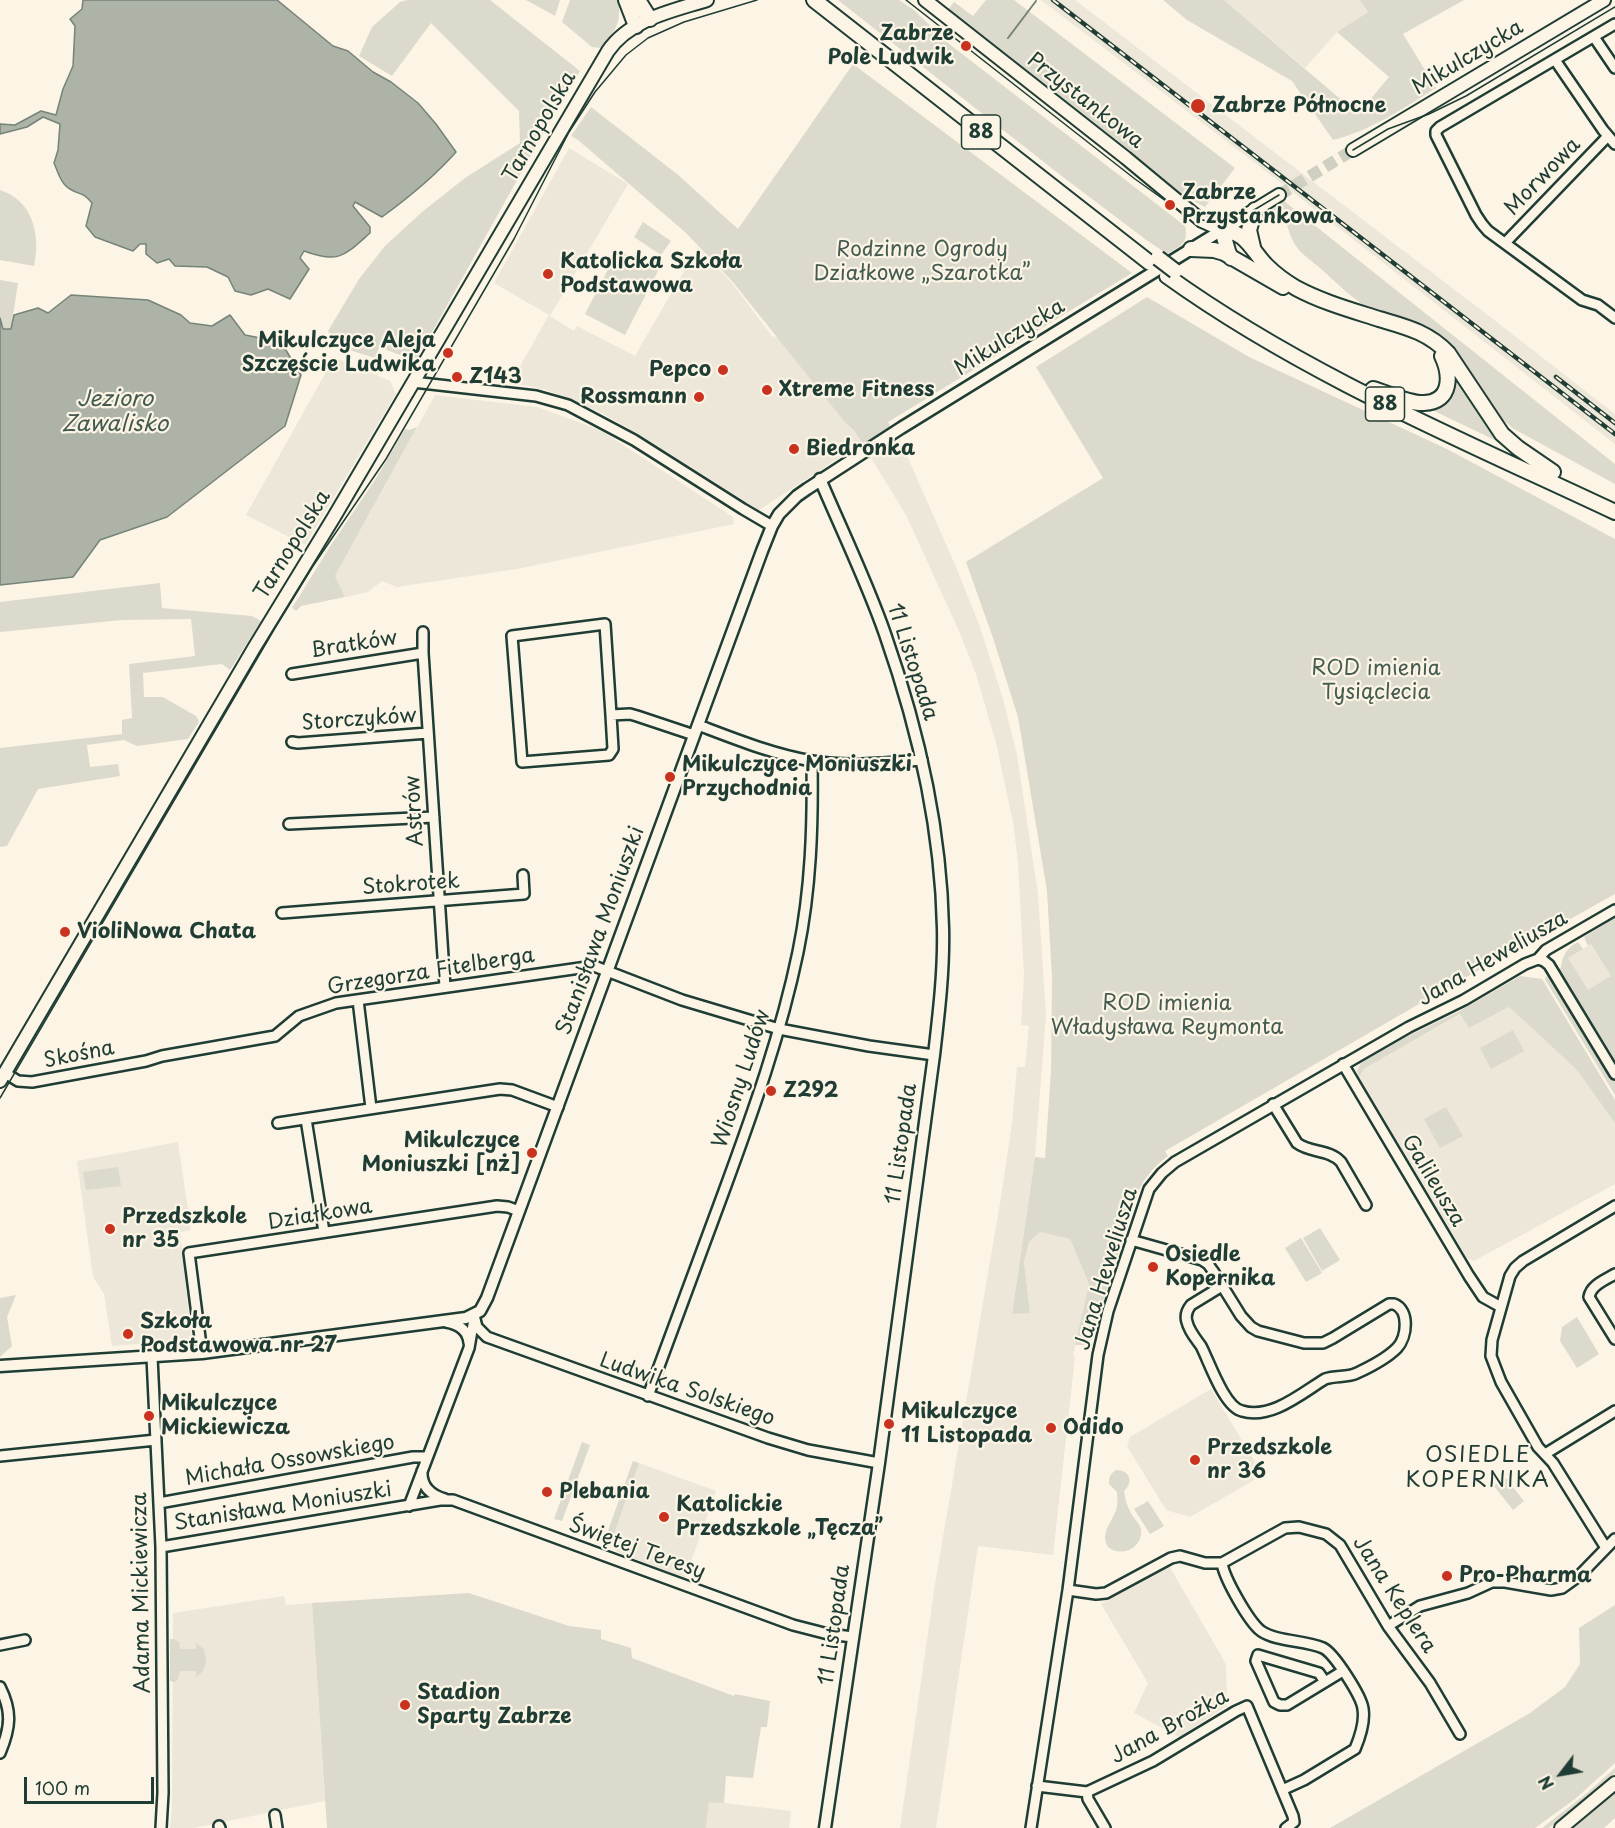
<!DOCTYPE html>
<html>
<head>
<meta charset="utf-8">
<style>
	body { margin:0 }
	#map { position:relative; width:1615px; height:1828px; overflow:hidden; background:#fcf5e5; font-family:"Playpen Sans",sans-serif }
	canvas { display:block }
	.north { position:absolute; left:1531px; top:1744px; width:60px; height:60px; -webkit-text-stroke:4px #fcf5e5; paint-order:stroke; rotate:239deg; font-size:16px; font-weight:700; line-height:24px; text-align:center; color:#1f3d34 }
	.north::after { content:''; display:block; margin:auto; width:21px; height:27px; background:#1f3d34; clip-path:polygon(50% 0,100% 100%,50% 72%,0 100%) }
	.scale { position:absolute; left:24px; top:1777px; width:130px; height:27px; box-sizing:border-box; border:3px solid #1f3d34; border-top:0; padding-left:8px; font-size:18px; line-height:21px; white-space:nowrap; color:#1f3d34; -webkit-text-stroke:4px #fcf5e5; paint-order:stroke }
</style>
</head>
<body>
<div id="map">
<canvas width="1615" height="1828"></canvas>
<div class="north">N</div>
<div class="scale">100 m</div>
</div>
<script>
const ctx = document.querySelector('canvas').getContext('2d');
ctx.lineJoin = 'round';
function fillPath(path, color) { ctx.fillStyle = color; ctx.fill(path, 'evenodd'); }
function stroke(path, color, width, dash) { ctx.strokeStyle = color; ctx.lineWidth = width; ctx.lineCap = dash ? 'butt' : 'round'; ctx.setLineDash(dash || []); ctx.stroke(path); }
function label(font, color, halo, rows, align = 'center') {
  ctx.font = font + ' "Playpen Sans",sans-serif'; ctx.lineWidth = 4.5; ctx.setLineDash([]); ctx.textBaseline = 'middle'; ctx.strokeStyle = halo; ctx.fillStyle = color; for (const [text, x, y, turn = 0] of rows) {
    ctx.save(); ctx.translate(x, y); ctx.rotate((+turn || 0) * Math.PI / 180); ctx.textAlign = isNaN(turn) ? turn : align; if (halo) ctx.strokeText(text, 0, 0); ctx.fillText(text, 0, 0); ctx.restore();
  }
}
const built = new Path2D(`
	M1041,0H1075L1489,316L1615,414V444L1276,179Z
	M1224,0H1360L1368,12L1337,32L1305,68Z
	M569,148L628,184L550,316L574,331L577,326L635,356L698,247L732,283L772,336L792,341L865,441L759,510L638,434L602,413L549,391L531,386L510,384L549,315L494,283Z
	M336,358L390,381L396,394L305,545L246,515L330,365Z
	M435,395L537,407L592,427L605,433L733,517L734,524L517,569L397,587L382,581L368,592L345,597L335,576Z
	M900,440L956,567L979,624L1003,699L1017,755L1038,894L1046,1015L1035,1157L1012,1313L1030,1312L1024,1262L1029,1242L1040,1232L1070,1239L1089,1284L1073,1356L1075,1357L1053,1555L978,1546L936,1828H900L935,1584L1001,1197L1012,1123L1017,1067H1025L1029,1026L1021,1025L1024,975L1018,862L1013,822L996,743L976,674L959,631L906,515L871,458Z
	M1591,944L1611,976L1588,991L1568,958Z
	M1509,1007L1576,1069L1615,1123V1184L1474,1261L1467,1258L1359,1077L1364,1069L1461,1014L1469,1028Z
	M178,1142L191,1230L180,1232L192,1340L112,1346L104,1294L93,1277L77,1161Z
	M1211,1389L1263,1475L1190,1517L1166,1510L1127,1446L1130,1437Z
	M639,1463L716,1491L685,1578L617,1552L611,1543Z
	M1168,1564L1226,1664L1227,1706L1179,1737L1134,1713L1148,1683L1101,1604Z
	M284,1596L286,1605L312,1603L325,1801L194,1828H170L172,1809L173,1613Z
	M709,1801L791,1811L789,1828H706Z`);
const green = new Path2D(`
	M408,0H490L580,71L549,123L416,361L379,347L375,358L340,347L328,331L359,279L385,246L422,212L465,178L520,143L519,111L431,23L392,76L359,56L372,27L400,2Z
	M526,0H560L555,16Z
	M570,0H618C622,24 615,30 601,48L592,47L562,22Z
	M838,0H899L914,10L948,43L1185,226C1189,244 1180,246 1167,254L1145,239L1059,174Z
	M986,0H1014L1235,168L1205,207L1184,196L947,11L954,2L973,16Z
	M1163,0H1224L1358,114L1389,77L1337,32L1368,12L1360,0H1464L1403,34L1436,88C1404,108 1370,131 1333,140L1292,81L1187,20Z
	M853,64L1132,273L888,422L891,428L863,444L854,430L844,421L732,281L685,232L578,140L571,136L591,107L677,174L738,229Z
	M0,190C33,200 41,236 34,266L0,260Z
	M1284,201L1615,464V484L1514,429L1493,412L1443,340C1420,322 1397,324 1374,311C1354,301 1337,283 1320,268C1312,261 1302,255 1296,246C1289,237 1289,225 1282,217L1277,216L1273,223H1268C1265,211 1276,207 1284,201Z
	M643,222L671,241L661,255L634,237Z
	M618,250L658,271L625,335L585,314Z
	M0,280L18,283L11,329L3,330L0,318Z
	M1147,297L1249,357L1447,449L1615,539V894L1445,989L1165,1151L1168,1156C1153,1167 1143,1179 1136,1197L1090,1343L1087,1345H1075L1089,1284L1070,1239L1040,1232L1029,1242L1024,1262L1030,1313L1012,1314L1035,1157L1045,1158L1051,1071L1052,978L1047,891L1018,717L993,638L966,562L1103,478L1036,367Z
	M1452,370L1505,445L1428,408Z
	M417,427L335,576L345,597L301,606L296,611L292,608L331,545L375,480L405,429L409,430Z
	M160,583L162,608L252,616L261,621L230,670L222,664L143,673L144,697H163L196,716L199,722L188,739L137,746L124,740L87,745L90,767L118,764L120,776L38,789L7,846L0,847V748L122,734V720L132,718L129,664L195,656L191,619L122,620L0,632V602Z
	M1615,918V1063L1558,970L1561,968C1562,955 1567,948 1578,942L1583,949L1568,958L1588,990L1611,976L1591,944L1588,946L1584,937Z
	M1549,974L1615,1082V1095L1546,981L1545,978Z
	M1520,976L1542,979L1615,1100V1123L1576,1069L1509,1007L1469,1028L1460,1014L1364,1069L1359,1077L1357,1071L1361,1063L1404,1038L1458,1012Z
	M1513,1030L1524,1051L1491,1069L1480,1048Z
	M1446,1107L1463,1136L1440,1148L1424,1119Z
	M118,1167L121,1186L86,1190L83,1172Z
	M1320,1228L1340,1260L1322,1271L1303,1238Z
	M1301,1238L1322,1273L1306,1282L1285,1248Z
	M16,1295L7,1317L12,1346L0,1357V1298Z
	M1577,1317L1599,1354L1577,1368L1560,1341L1562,1327Z
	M582,1442L590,1445L562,1521L554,1519Z
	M633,1461L639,1463L611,1543L602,1537L606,1536Z
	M1116,1470C1130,1470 1134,1482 1124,1491C1125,1499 1127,1506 1131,1513C1134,1519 1140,1523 1141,1530C1143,1548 1121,1558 1108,1547C1099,1531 1114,1522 1117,1506C1118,1502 1117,1496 1117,1492L1109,1484C1109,1477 1110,1474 1116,1470Z
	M1505,1477L1524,1501L1513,1510L1494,1486Z
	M1148,1501L1164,1526L1150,1534L1134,1509Z
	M469,1593L569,1626L601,1630V1639L631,1648L632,1658L734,1696L735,1694L770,1701L767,1727H761L753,1778L726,1776L724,1803L709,1802L706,1828H327L312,1603Z
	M1615,1605V1763L1575,1799L1535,1828H1330L1530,1713L1565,1687L1580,1664L1579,1628Z
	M170,1639H174L179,1642L180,1649H196V1643L203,1648C208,1659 207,1671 196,1677V1671H180L178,1679L174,1682L170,1681Z
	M1615,1768V1773L1590,1797L1549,1828H1542L1587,1793Z
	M1615,1793V1818L1604,1828H1573Z`);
const water = new Path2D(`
	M83,0H277L333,46L348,51L373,72L391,82L418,103L436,124L456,152C434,177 408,198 382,217L355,202L353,206L370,227V233C344,256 339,264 304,251L300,258L309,269L290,299L268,289L251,295L235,291L228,277L207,267L175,266L169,259L157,263L146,254V244H140L133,251L95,237L86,226L92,203C82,191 81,196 70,189C61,184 58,172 54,163L58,150L60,124L43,117L27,127L0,134V124L15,125L41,111L56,115L63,89L73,66L75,26L70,19L82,9Z
	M71,295L148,300L181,315L190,323L212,326L230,315L245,335L281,342L301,375L285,426L167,517L100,540L73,577L0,585V318L3,329H11L14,315L38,308L48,313Z`);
const stream = new Path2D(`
	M1008,38L1036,1
	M0,1701C4,1713 4,1723 0,1735`);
const secondaryTunnel = new Path2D(`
	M1279,195L1353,150`);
const minor = new Path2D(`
	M1615,24L1440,127L1436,131V135L1476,215L1482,224L1488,231L1582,300L1598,305L1615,318
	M1594,37L1615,68
	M1555,60L1603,130L1615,144
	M1505,243L1608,136
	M413,382L536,396L568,405L634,440L743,509L772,526
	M423,632V653L445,987
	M292,674L423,653
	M611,715L605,624L512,636L522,762L609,755L613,749L611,715L630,714L637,716L694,735
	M698,725C735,739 772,754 812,761C848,767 885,763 922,760
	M292,742L298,743L428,733
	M289,824L434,817
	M282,913L524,894L523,875
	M1538,959L1544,961L1549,965L1615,1074
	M358,1000L371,1108
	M1343,1064L1469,1276L1483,1297L1501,1307
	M5,1073L18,1081L32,1082L146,1061L162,1056L275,1036L299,1016L336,1003L594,966L682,1000L779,1029L869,1046L934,1055
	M1273,1104L1297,1143C1310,1153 1329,1149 1341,1162L1366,1205
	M306,1119L324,1232
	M278,1123L500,1089L512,1090L558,1107
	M1131,1240L1202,1260L1208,1264L1213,1271L1241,1316L1251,1327L1258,1331L1304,1343H1323L1333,1338L1389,1304H1394C1410,1310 1407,1337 1397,1348C1387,1358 1370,1367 1357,1373C1347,1378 1336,1375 1325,1379C1302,1393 1271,1420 1242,1411C1224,1407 1209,1361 1201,1346C1196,1339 1189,1331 1187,1322C1185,1316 1187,1310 1191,1305L1222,1286
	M1615,1274C1605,1280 1591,1285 1589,1297L1615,1339
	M474,1315L477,1327L487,1337L768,1438L808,1450L879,1463
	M446,1322C458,1324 468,1330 469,1343
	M202,1353L189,1253L497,1206L508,1207L519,1211
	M152,1357L161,1547L163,1793L161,1828
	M648,1396C673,1327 699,1259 724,1191C753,1112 781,1034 798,952C811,889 813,825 812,761
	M1545,1454L1615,1411
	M0,1456L156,1440
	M422,1471C421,1487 431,1495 445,1499
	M159,1503L413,1457H427
	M409,1506L469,1348L474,1319
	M161,1547L440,1500H453L793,1625L828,1634L853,1637
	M1606,1548L1553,1463L1538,1447L1501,1382L1491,1356L1492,1340L1510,1276L1515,1268L1523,1261L1615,1206
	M1222,1563C1224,1578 1249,1622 1261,1631C1277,1642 1305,1640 1323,1648C1334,1653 1362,1697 1363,1709C1365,1721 1360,1737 1355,1749L1304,1780L1282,1790
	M1068,1590L1096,1594L1106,1593L1171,1558L1180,1556L1205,1563H1222L1285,1528L1299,1527L1326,1534L1340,1545L1388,1626L1430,1683L1460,1734
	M1388,1626L1420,1606L1468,1593L1492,1582H1505L1551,1590L1562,1588L1580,1575L1615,1539
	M0,1645L25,1640
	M1325,1682L1319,1673L1258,1655L1256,1661L1274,1702L1280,1705H1287L1343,1671
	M0,1687C12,1711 11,1727 0,1753
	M1037,1786L1087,1792L1153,1761L1236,1711L1247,1706L1293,1816L1294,1822L1286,1828
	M1087,1792L1088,1799L1105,1828
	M275,1815L277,1828
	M219,1826L220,1828
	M1031,1828L1068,1590L1098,1355L1108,1311L1149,1189L1162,1173L1175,1162L1409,1027L1464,1000L1525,964L1538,959L1546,950L1615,910`);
const tertiary = new Path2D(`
	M820,479C842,531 867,582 885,634C918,728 941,828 943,928C944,970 939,1012 934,1055L879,1463L825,1828
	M0,1366L202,1353L466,1318L480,1311L487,1298L762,551L772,526L779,514L797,496L807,489L901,428L1222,230`);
const secondary = new Path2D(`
	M925,0L1126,158L1202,221L1222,230L1279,195
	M1353,150L1604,0
	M0,1081L254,648L334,517L608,51C630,19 672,11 707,0
	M1561,1828L1615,1783`);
const primary = new Path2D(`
	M626,0L636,26
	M638,0L650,19
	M814,0L1150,263
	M1253,247L1249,230L1255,210
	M1191,249L1214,250L1224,253L1283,287
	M1231,258L1228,251L1222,230C1246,231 1252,251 1267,266C1275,274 1286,282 1296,288C1322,302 1351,310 1379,319C1406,327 1428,332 1448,353L1502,434L1518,448L1553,472
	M1167,276C1305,375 1462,440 1615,512
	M1373,389C1387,393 1410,404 1424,403C1452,402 1451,375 1442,356`);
const tram = new Path2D(`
	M906,0L1135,179L1184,214L1209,222L1230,221L1244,216L1279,195
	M1353,150L1388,129L1429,114L1466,96L1615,7
	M0,1098L275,628L313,566L386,459L514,239L569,132L595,92L626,55L648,38L684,22L757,0`);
const rail = new Path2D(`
	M1053,0L1615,434
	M1556,377L1615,423`);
const primaryBridge = new Path2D(`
	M1158,258L1175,271`);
const markers = [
	[966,46,6,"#c8321e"],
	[1198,106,8,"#c8321e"],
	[1170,205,6,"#c8321e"],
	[548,274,6,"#c8321e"],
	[448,353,6,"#c8321e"],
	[723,370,6,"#c8321e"],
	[457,377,6,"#c8321e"],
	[767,390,6,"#c8321e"],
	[699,397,6,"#c8321e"],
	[794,449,6,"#c8321e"],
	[670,777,6,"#c8321e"],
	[65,932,6,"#c8321e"],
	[771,1091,6,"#c8321e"],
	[532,1153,6,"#c8321e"],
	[110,1229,6,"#c8321e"],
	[1153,1267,6,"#c8321e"],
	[128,1334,6,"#c8321e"],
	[149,1416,6,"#c8321e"],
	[889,1424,6,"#c8321e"],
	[1051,1428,6,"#c8321e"],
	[1195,1460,6,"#c8321e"],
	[547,1492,6,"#c8321e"],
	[664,1517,6,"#c8321e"],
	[1447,1576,6,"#c8321e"],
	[405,1705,6,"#c8321e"]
];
const shields = [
	[981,132,39],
	[1385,404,39]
];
const shieldNames = [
	["88",981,132],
	["88",1385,404]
];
const poiNames = [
	["Zabrze",954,34,"right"],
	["Pole Ludwik",954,58,"right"],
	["Zabrze Północne",1212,106],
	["Zabrze",1182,193],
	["Przystankowa",1182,217],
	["Katolicka Szkoła",560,262],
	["Podstawowa",560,286],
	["Mikulczyce Aleja",436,341,"right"],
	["Szczęście Ludwika",436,365,"right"],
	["Pepco",711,370,"right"],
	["Z143",469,377],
	["Xtreme Fitness",779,390],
	["Rossmann",687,397,"right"],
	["Biedronka",806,449],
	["Mikulczyce Moniuszki",682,765],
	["Przychodnia",682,789],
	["VioliNowa Chata",77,932],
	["Z292",783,1091],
	["Mikulczyce",520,1141,"right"],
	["Moniuszki [nż]",520,1165,"right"],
	["Przedszkole",122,1217],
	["nr 35",122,1241],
	["Osiedle",1165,1255],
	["Kopernika",1165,1279],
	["Szkoła",140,1322],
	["Podstawowa nr 27",140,1346],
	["Mikulczyce",161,1404],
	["Mickiewicza",161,1428],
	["Mikulczyce",901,1412],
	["11 Listopada",901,1436],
	["Odido",1063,1428],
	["Przedszkole",1207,1448],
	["nr 36",1207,1472],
	["Plebania",559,1492],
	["Katolickie",676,1505],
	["Przedszkole „Tęcza”",676,1529],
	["Pro-Pharma",1459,1576],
	["Stadion",417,1693],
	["Sparty Zabrze",417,1717]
];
const streetNames = [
	["Mikulczycka",1468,58,-31],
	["Przystankowa",1085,101,38],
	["Tarnopolska",540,127,-60],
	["Morwowa",1543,177,-46],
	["Mikulczycka",1010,338,-32],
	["Tarnopolska",293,545,-58],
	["Bratków",354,645,-9],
	["11 Listopada",912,662,72],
	["Storczyków",359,720,-4],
	["Astrów",415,811,-93],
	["Stokrotek",411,885,-4],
	["Stanisława Moniuszki",601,931,-70],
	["Jana Heweliusza",1493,959,-30],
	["Grzegorza Fitelberga",431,972,-9],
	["Skośna",79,1055,-11],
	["Wiosny Ludów",742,1079,-72],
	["11 Listopada",902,1144,-82],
	["Galileusza",1433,1181,59],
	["Działkowa",320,1215,-9],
	["Jana Heweliusza",1107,1269,-73],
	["Ludwika Solskiego",687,1390,19],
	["Michała Ossowskiego",290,1461,-10],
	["Stanisława Moniuszki",283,1507,-9],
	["Świętej Teresy",637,1549,20],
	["Adama Mickiewicza",142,1593,-91],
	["Jana Keplera",1394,1595,57],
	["11 Listopada",835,1625,-82],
	["Jana Brożka",1170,1727,-29]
];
const parkNames = [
	["Rodzinne Ogrody",922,250],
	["Działkowe „Szarotka”",922,274],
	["ROD imienia",1376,669],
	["Tysiąclecia",1376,693],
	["ROD imienia",1167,1004],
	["Władysława Reymonta",1167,1028]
];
const waterNames = [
	["Jezioro",115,400],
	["Zawalisko",115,425]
];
const neighbourhoodNames = [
	["OSIEDLE",1478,1456],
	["KOPERNIKA",1478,1481]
];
fillPath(built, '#ece7d8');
fillPath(green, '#dcdacc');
fillPath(water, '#aeb3a7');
stroke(water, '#758479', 1.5);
stroke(stream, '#758479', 2);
stroke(secondaryTunnel, '#d0d0c2', 12, [12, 6]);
stroke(minor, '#1f3d34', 14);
stroke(tertiary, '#1f3d34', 15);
stroke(secondary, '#1f3d34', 16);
stroke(primary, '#1f3d34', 18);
stroke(minor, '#fcf5e5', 9);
stroke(tertiary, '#fcf5e5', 10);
stroke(secondary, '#fcf5e5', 12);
stroke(primary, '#fcf5e5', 14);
stroke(tram, '#1f3d34', 1.5);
stroke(rail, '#1f3d34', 4.5);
stroke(rail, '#fcf5e5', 2, [7]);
stroke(primaryBridge, '#1f3d34', 18, []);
stroke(primaryBridge, '#fcf5e5', 14);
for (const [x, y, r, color] of markers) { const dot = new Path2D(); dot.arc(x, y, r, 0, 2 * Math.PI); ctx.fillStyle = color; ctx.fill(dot); stroke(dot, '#fcf5e5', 2); }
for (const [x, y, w] of shields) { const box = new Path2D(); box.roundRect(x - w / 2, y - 17, w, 34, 4.5); ctx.fillStyle = '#fcf5e5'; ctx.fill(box); stroke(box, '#1f3d34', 1.5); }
label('bold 20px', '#1f3d34', null, shieldNames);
label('bold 21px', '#1f3d34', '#fcf5e5', poiNames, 'left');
label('21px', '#1f3d34', '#fcf5e5', streetNames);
label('21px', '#455c52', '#fcf5e5', parkNames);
label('italic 22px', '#435a51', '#fcf5e5', waterNames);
ctx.letterSpacing = '1.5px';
label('22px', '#1f3d34', '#fcf5e5', neighbourhoodNames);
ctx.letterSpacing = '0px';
</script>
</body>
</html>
